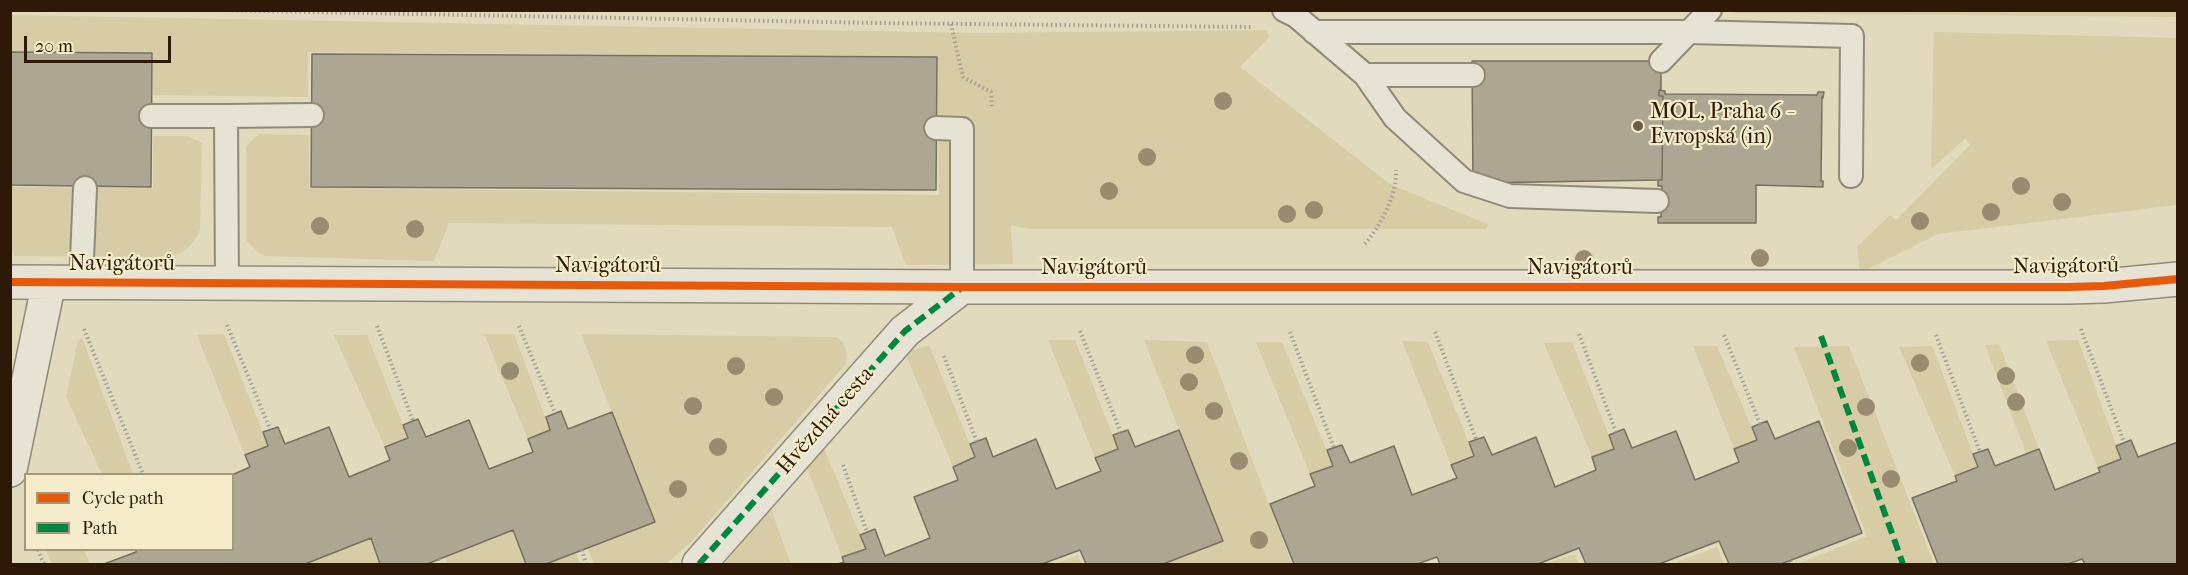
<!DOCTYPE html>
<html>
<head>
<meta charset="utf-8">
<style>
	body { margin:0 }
	#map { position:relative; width:2188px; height:575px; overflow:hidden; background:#e1dabd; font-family:"IM FELL French Canon",serif }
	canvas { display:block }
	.frame { position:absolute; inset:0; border:12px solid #2e1807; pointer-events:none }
	.legend { position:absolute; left:24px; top:473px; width:210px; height:78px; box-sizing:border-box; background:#f5ecca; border:2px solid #a5977c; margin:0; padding:8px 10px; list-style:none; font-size:18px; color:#2e1807 }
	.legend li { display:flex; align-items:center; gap:12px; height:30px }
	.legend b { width:30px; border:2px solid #a5977c }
	.scale { position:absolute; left:24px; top:36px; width:147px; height:27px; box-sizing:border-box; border:3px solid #2e1807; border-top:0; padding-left:8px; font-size:18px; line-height:21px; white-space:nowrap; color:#2e1807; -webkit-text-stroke:4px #f5ecca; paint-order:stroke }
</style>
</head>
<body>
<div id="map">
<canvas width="2188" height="575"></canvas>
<div class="frame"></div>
<ul class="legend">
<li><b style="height:8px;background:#e8590c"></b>Cycle path</li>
<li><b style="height:8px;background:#00873e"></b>Path</li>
</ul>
<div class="scale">20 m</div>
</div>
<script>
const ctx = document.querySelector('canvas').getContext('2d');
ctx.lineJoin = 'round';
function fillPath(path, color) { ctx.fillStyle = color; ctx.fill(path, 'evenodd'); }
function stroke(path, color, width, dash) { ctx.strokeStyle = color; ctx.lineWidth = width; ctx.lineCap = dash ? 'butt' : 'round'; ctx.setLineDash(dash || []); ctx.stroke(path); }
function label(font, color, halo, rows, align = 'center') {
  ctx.font = font + ' "IM FELL French Canon",serif'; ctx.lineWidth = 4.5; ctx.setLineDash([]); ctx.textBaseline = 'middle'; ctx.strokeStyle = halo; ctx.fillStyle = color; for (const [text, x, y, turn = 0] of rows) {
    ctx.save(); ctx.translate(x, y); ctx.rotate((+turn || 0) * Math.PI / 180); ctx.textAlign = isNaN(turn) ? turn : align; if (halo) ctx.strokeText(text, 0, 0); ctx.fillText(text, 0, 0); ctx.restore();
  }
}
const green = new Path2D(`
	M1738,10H2177L2178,17L1734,13Z
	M11,15L977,33L1267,30L1269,38L1240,67L1390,184L1489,225L1485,229H1030L1011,225L1013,264L906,265L892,227L449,223L434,261L266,256L259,253L246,240V146L259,134L309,135V188L939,195L937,57L308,52V97L153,95V52L11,51Z
	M1934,32L2177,38V205L1938,234L1860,273L1857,247L1890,215L1896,220L1970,145L1966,138L1931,169Z
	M153,136H187L202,143L200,229C194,246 182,256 164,257L14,256L11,248V187L153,188Z
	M224,334L268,446L245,455L197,335Z
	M484,334H514L550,430L528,439Z
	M581,334L836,337C847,344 848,352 846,364L691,542L666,564H594L588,548L655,522Z
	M334,335H367L408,438L385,447Z
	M82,338L133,474H102L66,397L78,340Z
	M1048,340H1075L1118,449L1095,458Z
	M1144,340L1207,342L1292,564H1163L1222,540Z
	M2078,340L2121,459L2098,468L2046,341Z
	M1402,341L1428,342L1474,456L1451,465Z
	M1256,342H1282L1333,466L1310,474Z
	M1572,342L1614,449L1592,457L1544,343Z
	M1999,344L2039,449L2026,453L1985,345Z
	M929,345L975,457L953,467L905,353Z
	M1693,346H1717L1757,440L1734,449Z
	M1849,346L1934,564H1797L1867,536L1794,347Z
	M1932,346L1978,467L1955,476L1899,347Z
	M823,446L866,549L842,557L806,465Z
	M771,509L791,564H724Z
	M513,530L526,564H448L445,557Z
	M371,538L380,564H306Z
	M1717,547L1724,564H1677L1676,562Z
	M46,550H84L90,564H52Z
	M576,553L580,564H546Z
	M1575,554L1579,564H1544Z
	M1078,555L1082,564H1054Z`);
const building = new Path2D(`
	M10,52L152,53L151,187L10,185Z
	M312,54L937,57L936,190L311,187Z
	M1472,61H1661V90H1659V96H1663L1662,180L1473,183Z
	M1659,90L1665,91V94L1817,95L1818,92H1824L1823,98L1822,97L1821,181H1823V187L1756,185V223H1658V217H1661L1662,186H1658V180H1662L1663,96H1659Z
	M561,411L568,429L612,412L655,522L546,564H526L513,530L427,564H380L371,538L305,564H104L136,552V550H232V475L250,467L245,455L268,446L263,432L278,427L285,444L329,427L349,477L390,460L385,447L408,438L403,425L418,419L426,437L469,420L489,469L533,452L528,439L550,430L546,417Z
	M1767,421L1775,439L1819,421L1862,533L1781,564H1729L1719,541L1659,564H1586L1579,548L1538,564H1440L1437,557L1417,564H1294L1270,504L1315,486L1310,474L1333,466L1327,450L1342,445L1350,463L1394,446L1412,495L1457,478L1451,465L1474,456L1469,442L1484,437L1492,455L1536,437L1555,487L1596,470L1592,457L1614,449L1609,435L1624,429L1632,448L1676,431L1695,480L1739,462L1734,449L1757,440L1752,427Z
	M1128,430L1135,447L1179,430L1223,541L1163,564H1086L1080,550L1042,564H838L844,562L842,557L866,549L860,535L875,529L885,556L930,538L914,497L958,480L953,467L975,457L970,444L986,438L993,457L1036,439L1056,489L1101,471L1095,458L1118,449L1113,435Z
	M2131,440L2138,457L2178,442V564H2085L2082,559L2068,564H1938L1912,498L1957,481L1955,476L1978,467L1973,454L1988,449L1995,466L2039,449L2055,490L2100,472L2098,468L2121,459L2116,446Z`);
const path = new Path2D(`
	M214,10L877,23L1252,27
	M951,24L963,77L991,92L992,106
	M1365,244C1381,225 1397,195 1396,170
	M227,325L270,429
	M377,326L413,421
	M519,326L555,413
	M84,329L143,474
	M2081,329L2124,442
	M1080,331L1121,433
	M1290,332L1334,448
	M1435,332L1476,439
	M1579,334L1616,432
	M1724,335L1760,424
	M1936,335L1980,452
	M944,356L977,442
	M843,465L867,532
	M38,550L44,564
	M582,550L586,564
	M439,559L441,564
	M1790,561L1791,564`);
const lane = new Path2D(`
	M1284,10L1296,16L1365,75H1473
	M1314,32H1689L1852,36L1851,176
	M1661,61L1710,10
	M1365,75L1395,118L1464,181L1510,196L1657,201
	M151,116H226L227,284
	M226,116L312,115
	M936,128L962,129V287
	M81,283L85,188`);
const street = new Path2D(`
	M10,282L962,287H2068L2104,286L2178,279
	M10,470L49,282
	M699,564L905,331L962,287`);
const quiet = new Path2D(`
	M1821,336L1903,564
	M699,564L905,331L960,289`);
const cycleway = new Path2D(`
	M10,282L962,287H2068L2104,286L2178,279`);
const trees = [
	[1223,101],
	[1147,157],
	[2021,186],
	[1109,191],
	[2062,202],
	[1314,210],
	[1991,212],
	[1287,214],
	[1920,221],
	[320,226],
	[415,229],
	[1760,258],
	[1584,259],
	[1195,355],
	[1920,363],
	[736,366],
	[510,371],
	[2006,376],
	[1189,382],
	[774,397],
	[2016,402],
	[693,406],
	[1866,407],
	[1214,411],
	[718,447],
	[1848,448],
	[1239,461],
	[1891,479],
	[678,489],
	[1259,540]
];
const markers = [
	[1638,126,6,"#6d5c47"]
];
const poiNames = [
	["MOL, Praha 6 -",1650,113],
	["Evropská (in)",1650,138]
];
const streetNames = [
	["Navigátorů",122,265],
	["Navigátorů",608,267],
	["Navigátorů",2066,267,-1],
	["Navigátorů",1094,269],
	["Navigátorů",1580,269],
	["Hvězdná cesta",826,421,-49]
];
fillPath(green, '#d7cca5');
fillPath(building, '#ada692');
stroke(building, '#777060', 1.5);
stroke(lane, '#918a78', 26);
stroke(street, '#918a78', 36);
stroke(path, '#a39e91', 4, [1.5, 3]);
stroke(lane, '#e6e2d4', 22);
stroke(street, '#e6e2d4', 33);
stroke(quiet, '#00873e', 6, [12, 6]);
stroke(cycleway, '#e8590c', 8);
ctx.fillStyle = '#998b70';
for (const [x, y] of trees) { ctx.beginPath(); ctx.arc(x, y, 9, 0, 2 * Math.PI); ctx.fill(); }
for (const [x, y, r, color] of markers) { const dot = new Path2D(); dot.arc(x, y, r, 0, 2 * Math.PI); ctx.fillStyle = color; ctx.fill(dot); stroke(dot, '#f5ecca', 2); }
label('22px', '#2e1807', '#f5ecca', poiNames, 'left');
label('22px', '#2e1807', '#f5ecca', streetNames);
</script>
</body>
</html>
